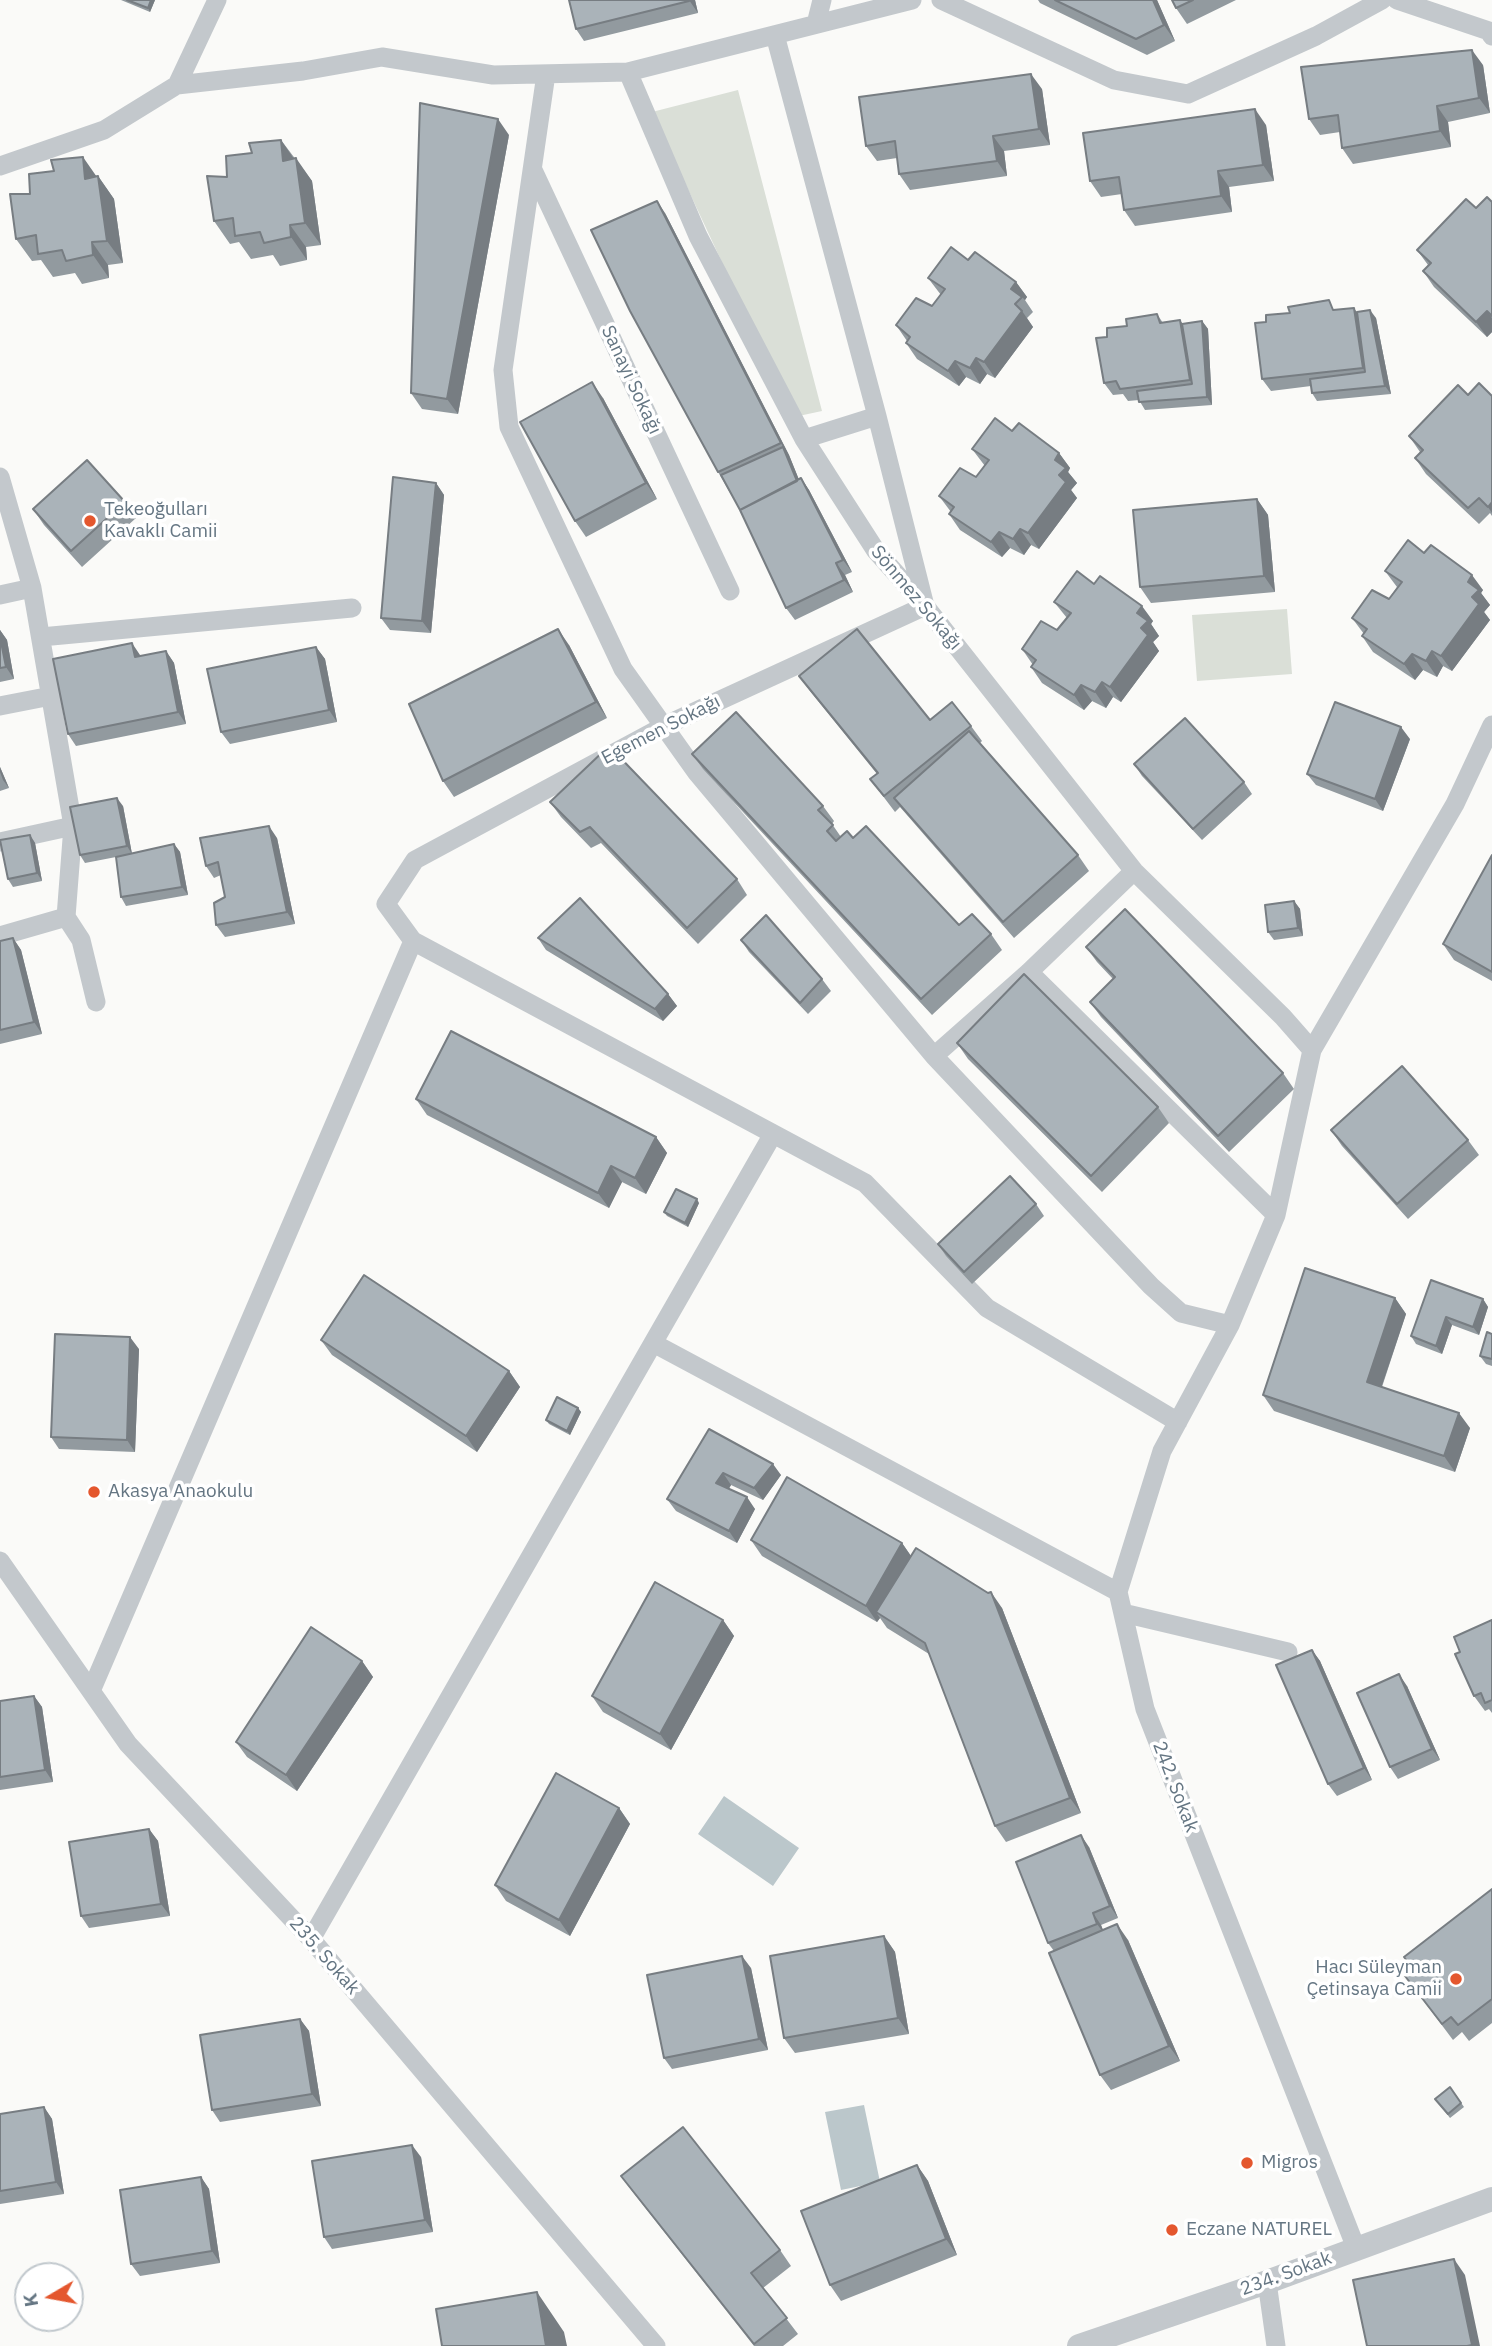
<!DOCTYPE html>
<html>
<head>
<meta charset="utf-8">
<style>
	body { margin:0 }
	#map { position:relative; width:1492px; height:2346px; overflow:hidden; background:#fafaf8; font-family:"IBM Plex Sans",sans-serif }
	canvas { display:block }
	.north { position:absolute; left:14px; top:2262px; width:70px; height:70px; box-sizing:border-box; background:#fff; border:2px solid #c1c8cd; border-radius:50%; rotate:260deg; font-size:19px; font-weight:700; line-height:28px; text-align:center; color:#657683 }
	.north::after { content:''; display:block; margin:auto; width:24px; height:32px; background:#e4572e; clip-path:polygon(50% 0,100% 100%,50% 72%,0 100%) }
</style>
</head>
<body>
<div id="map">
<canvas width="1492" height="2346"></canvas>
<div class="north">K</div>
</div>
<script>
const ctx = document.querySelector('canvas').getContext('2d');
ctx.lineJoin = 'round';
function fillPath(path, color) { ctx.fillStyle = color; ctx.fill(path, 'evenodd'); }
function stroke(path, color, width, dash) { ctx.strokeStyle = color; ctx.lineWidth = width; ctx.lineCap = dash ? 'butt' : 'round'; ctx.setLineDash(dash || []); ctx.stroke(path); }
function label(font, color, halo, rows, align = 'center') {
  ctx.font = font + ' "IBM Plex Sans",sans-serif'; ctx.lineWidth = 7; ctx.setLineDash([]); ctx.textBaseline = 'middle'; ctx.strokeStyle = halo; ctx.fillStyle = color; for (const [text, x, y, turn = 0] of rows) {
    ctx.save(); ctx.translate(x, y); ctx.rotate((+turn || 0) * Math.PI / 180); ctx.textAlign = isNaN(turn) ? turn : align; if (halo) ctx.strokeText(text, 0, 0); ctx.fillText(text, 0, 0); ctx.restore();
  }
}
const green = new Path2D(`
	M738,90L822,411L794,417L652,112Z
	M1287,609L1292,674L1197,681L1192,615Z`);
const water = new Path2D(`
	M724,1796L799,1848L773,1886L698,1834Z
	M864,2105L880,2182L841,2190L825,2112Z`);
const minor = new Path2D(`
	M941,0L1114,80L1188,94L1316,36L1382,0
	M1397,0L1489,31L1492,36
	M816,24L822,0
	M628,72L698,236L804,439L876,551L925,606L1134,871L1283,1017L1312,1050
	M546,74L503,370L509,427L623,669L697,773L934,1056L1151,1286L1181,1313L1230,1325
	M177,85L217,0
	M0,166L104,130L177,85L303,71L382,57L493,75L628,72L912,0
	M533,170L730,591
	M804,439L877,416
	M0,477L32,588L73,826L66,917L81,940L96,1002
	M0,595L32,588
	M41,637L352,608
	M0,706L51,696
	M0,842L73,826
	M0,936L66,917
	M413,941L386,904L415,860L664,726L925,606L877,416L775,35
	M1029,972L1276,1215
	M934,1056L1029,972L1134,871
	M653,1343L1118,1592
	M0,1561L128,1744L311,1939L656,2346
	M1123,1613L1288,1652
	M91,1691L413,941L865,1183L987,1308L1178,1422
	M311,1939L773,1134
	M1356,2248L1145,1709L1118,1592L1162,1451L1230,1325L1276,1215L1312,1050L1455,804L1492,725
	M1267,2282L1276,2346`);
const tertiary = new Path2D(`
	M1079,2346L1267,2282L1492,2199`);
const wall = new Path2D(`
	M121,0H155L150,12Z
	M569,0H695L698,13L584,41L576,29Z
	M1038,0H1157L1175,41L1147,55L1040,3Z
	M1172,0H1236L1187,24L1176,8Z
	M1483,65L1490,113L1448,122L1451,147L1353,164L1342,148L1340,132L1320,135L1309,119Z
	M1042,89L1050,145L1004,151L1007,176L910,190L899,174L897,158L877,161L866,146Z
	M1266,125L1274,181L1229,187L1232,212L1135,226L1124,210L1122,194L1101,197L1090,181Z
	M509,135L458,414L422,409L411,393Z
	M281,140L312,181L321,245L306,247L307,260L280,266L273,255L251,259L239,242L230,244L214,221L227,177L252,153Z
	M54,171L98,176L114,199L123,263L108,265L109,278L82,284L75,273L53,277L41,260L32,261L16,239L30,194Z
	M1492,202V332L1487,337L1434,287L1423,271L1428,265L1417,250L1476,208Z
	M665,213L789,455L799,480L801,478L809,490L852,572L845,575L853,592L795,620L786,608L740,510L718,472Z
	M968,260L1016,282L1027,297L1025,300L1033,312L1027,318L1033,327L995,378L987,374L980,384L966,377L959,386L917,359L906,343L907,341L896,325L932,306L941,295L928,278Z
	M1336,310L1357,312L1376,318L1391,394L1317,401L1312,393L1311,386L1271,391L1262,379Z
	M1157,314L1163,323L1180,320L1182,324L1202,321L1208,329L1212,405L1145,410L1139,400L1128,401L1123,394L1113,395L1104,383L1107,337L1127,326Z
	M1468,395L1492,396V516L1490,513L1479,524L1426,474L1415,458L1420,452L1409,436Z
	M603,398L657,499L586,537L575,521Z
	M1012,431L1059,453L1070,468L1068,472L1077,483L1071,490L1077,498L1039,549L1031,545L1024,555L1010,548L1002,557L960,530L949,514L951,512L939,496L976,477L985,466L972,449Z
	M436,483L444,495L431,633L390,630L381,618Z
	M1257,499L1268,515L1275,592L1151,603L1140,587Z
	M125,502L136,518L82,567L44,525L33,509Z
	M1424,553L1483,590L1481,593L1490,605L1484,612L1490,620L1452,671L1443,666L1437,677L1423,670L1415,680L1373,652L1362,636L1364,634L1352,618L1389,599L1397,587L1385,571Z
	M1094,584L1153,621L1151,624L1159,636L1153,642L1159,651L1121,702L1113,697L1106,708L1092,701L1084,710L1042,683L1031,667L1033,665L1022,649L1057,630L1067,618L1054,602Z
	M0,630L7,640L14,679L0,682Z
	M569,645L607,718L454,797L443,781Z
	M316,647L325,659L337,722L230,744L221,732Z
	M166,651L174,663L186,724L76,746L68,734L140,655V656Z
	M799,676L930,720L971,726L982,741L980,743L1078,855L1089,871L1014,938L900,807L895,812L870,779L877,774L810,691Z
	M1410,739L1383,811L1316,785L1307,774Z
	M692,754L823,806L834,821L832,824L841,837L853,838L959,925L991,934L1002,950L932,1015L703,769Z
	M1134,764L1244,782L1252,794L1202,840L1142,776Z
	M0,767L9,788L0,791Z
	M550,802L737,879L747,895L698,944L601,843L591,848L561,817Z
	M123,806L132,854L174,844L180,852L188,895L126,906L121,897L116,857L85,863L80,855Z
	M30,835L35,843L42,881L13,887L8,879Z
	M277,838L295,924L225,937L216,925L225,897L221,875L214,878L206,866Z
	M1492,855V981L1454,960L1443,944Z
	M1294,901L1300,909L1303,936L1274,940L1268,932Z
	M13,938L21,950L42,1034L0,1044V941Z
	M538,938L668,994L677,1006L663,1021L546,950Z
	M741,940L822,979L831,991L808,1014L749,952Z
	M1086,947L1283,1073L1294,1089L1229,1152L1101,1017L1090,1002L1113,979L1097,962Z
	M957,1043L1158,1107L1169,1123L1102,1192L968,1059Z
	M416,1099L656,1137L667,1153L646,1194L622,1182L609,1208L427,1115Z
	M1331,1130L1468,1140L1479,1155L1408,1219L1342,1146Z
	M699,1203L688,1227L667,1216L664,1212Z
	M1036,1204L1044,1216L972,1284L946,1256L938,1244Z
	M1395,1298L1406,1314L1382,1387L1470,1428L1455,1472L1274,1411L1263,1395Z
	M1483,1299L1488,1307L1479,1335L1452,1325L1442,1354L1416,1344L1411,1336Z
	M1492,1334V1366L1486,1364L1480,1356Z
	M321,1340L509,1371L520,1387L477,1452L332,1355Z
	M139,1349L135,1452L59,1449L51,1437Z
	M578,1408L581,1412L570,1435L549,1424L546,1420Z
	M709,1429L781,1475L763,1500L731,1485L729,1489L755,1509L737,1543L676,1511L667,1499Z
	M751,1540L902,1543L911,1556L1002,1608L1081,1813L1006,1842L995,1826L929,1654L887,1628L880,1618L877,1622L762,1556Z
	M723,1620L734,1636L671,1750L603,1712L592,1696Z
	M1492,1620V1713L1489,1709L1485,1711L1474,1696L1460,1652Z
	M1312,1650L1320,1661L1372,1780L1337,1796L1328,1784Z
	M362,1661L373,1677L297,1791L247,1757L236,1742Z
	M1407,1686L1440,1760L1398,1779L1390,1767Z
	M34,1696L42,1707L53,1782L0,1790V1701Z
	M619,1808L630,1824L570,1936L506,1901L495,1885Z
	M149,1829L158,1841L170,1916L89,1928L81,1916Z
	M1089,1847L1118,1918L1101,1925L1103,1930L1128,1940L1180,2061L1111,2090L1100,2075L1054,1951L1048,1943Z
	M1492,1889V2023L1469,2041L1462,2032L1453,2040L1405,1976L1413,1970L1404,1957Z
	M884,1936L895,1952L909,2034L795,2053L784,2038Z
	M751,1968L768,2050L672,2069L664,2058Z
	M300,2019L309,2031L321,2106L220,2122L212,2110Z
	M1450,2087L1464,2107L1450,2118L1435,2099Z
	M44,2107L52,2119L64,2194L0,2204V2114Z
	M421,2157L433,2232L332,2249L324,2237Z
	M917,2165L928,2181L957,2255L841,2301L830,2285Z
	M621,2176L780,2250L791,2266L763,2288L798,2334L783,2346H754L632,2191Z
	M201,2177L209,2189L220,2263L140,2276L131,2264Z`);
const shadedWall = new Path2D(`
	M151,0H155L150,12L148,8Z
	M689,0H695L698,13Z
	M1153,0H1157L1175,41L1164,25Z
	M1472,50L1483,65L1490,113L1479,98Z
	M1031,74L1042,89L1050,145L1039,129Z
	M1437,106L1448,122L1451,147L1440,131Z
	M1255,109L1266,125L1274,181L1263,165Z
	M498,119L509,135L458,414L447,399Z
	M993,136L1004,151L1007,176L997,161Z
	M281,140L296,162L283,161Z
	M83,157L99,180L85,179Z
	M296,158L312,181L321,245L305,223Z
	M1218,171L1229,187L1232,212L1221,196Z
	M98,176L114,199L123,263L107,241Z
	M657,201L665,213L789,455L804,492L798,484L783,447Z
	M290,225L306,247L307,260L291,237Z
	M92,242L108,265L109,278L93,255Z
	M1016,282L1027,297L1025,300L1022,297L1011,289Z
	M1354,308L1362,320L1371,380L1363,368Z
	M1370,310L1376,318L1391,394L1385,386Z
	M1022,311L1033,327L995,378L984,362Z
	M1487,311L1492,318V332L1487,337L1476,322Z
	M1180,320L1188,332L1198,392L1190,380Z
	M1202,321L1208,329L1212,405L1207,397Z
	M976,358L987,374L980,384L970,368Z
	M955,361L966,377L959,386L948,371Z
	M592,382L603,398L657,499L646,483Z
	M1059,453L1070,468L1068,472L1077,483L1071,490L1077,498L1039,549L1028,533L1059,475L1055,460Z
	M801,478L809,490L852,572L843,560Z
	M436,483L444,495L431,633L422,621Z
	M1257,499L1268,515L1275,592L1264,576Z
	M1492,502V513L1488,507Z
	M1020,529L1031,545L1024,555L1013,539Z
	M999,532L1010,548L1002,557L991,542Z
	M836,563L845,575L853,592L844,580Z
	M1472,575L1483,590L1481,593L1490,605L1484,612L1490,620L1452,671L1441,656L1472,597L1468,582Z
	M1142,606L1153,621L1151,624L1159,636L1153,642L1159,651L1121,702L1110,687L1141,628L1137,613Z
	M558,629L569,645L607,718L596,702Z
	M0,630L7,640L14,679L6,667L0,637Z
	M132,643L140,655L143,669L135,657Z
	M316,647L325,659L337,722L329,710Z
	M166,651L174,663L186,724L178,712Z
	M1432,651L1443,666L1437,677L1426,661Z
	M1412,654L1423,670L1415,680L1404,664Z
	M1102,682L1113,697L1106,708L1095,692Z
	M1081,685L1092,701L1084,710L1074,695Z
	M1401,727L1410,739L1383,811L1375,799Z
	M0,767L9,788L3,780L0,772Z
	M117,798L123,806L132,854L127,846Z
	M269,826L277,838L295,924L287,912Z
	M30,835L35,843L42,881L37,873Z
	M174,844L180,852L188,895L182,887Z
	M1294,901L1300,909L1303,936L1298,928Z
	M13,938L21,950L42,1034L34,1022Z
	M668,994L677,1006L663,1021L655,1009Z
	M656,1137L667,1153L646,1194L635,1178Z
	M611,1166L622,1182L609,1208L598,1193Z
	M697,1199L699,1203L688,1227L685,1223Z
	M1395,1298L1406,1314L1378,1397L1367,1382Z
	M1483,1299L1488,1307L1479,1335L1473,1327Z
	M1446,1317L1452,1325L1442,1354L1436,1346Z
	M130,1337L139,1349L135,1452L127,1440Z
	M509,1371L520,1387L477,1452L466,1436Z
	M578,1408L581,1412L570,1435L567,1431Z
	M1459,1413L1470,1428L1455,1472L1444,1456Z
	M773,1464L781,1475L763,1500L754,1488Z
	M723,1473L731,1485L724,1495L716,1483Z
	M747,1497L755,1509L737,1543L729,1531Z
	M902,1543L913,1559L876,1612L880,1618L877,1622L866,1606Z
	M991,1592L1002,1608L1081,1813L1070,1798Z
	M723,1620L734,1636L671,1750L660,1734Z
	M1312,1650L1320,1661L1372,1780L1364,1768Z
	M362,1661L373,1677L297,1791L286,1775Z
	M1399,1674L1407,1686L1440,1760L1432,1749Z
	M34,1696L42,1707L53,1782L45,1770Z
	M619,1808L630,1824L570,1936L559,1920Z
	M149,1829L158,1841L170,1916L161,1904Z
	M1081,1835L1089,1847L1118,1918L1110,1906Z
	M1093,1913L1101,1925L1105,1935L1097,1924Z
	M1117,1924L1128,1940L1180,2061L1169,2046Z
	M884,1936L895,1952L909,2034L898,2018Z
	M742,1956L751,1968L768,2050L759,2039Z
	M300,2019L309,2031L321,2106L312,2094Z
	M44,2107L52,2119L64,2194L56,2182Z
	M412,2145L421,2157L433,2232L425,2220Z
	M917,2165L928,2181L957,2255L946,2239Z
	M201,2177L209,2189L220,2263L212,2251Z
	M1454,2259L1465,2275L1480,2346H1472V2345Z
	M537,2292L564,2332L567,2346H546Z`);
const building = new Path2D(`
	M127,0H151L148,8Z
	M569,0H689V1L576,29Z
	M1055,0H1153L1164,25L1136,39Z
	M1172,0H1193L1176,8Z
	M1472,50L1479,98L1437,106L1440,131L1342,148L1338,115L1309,119L1301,67Z
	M1031,74L1039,129L993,136L997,161L899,174L895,141L866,146L859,97Z
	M420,103L498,119L447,399L411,393Z
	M1255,109L1263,165L1218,171L1221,196L1124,210L1119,177L1090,181L1083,133Z
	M281,140L283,161L296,158L305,223L290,225L291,237L264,243L260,232L235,236L233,218L214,221L207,176L227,177L226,156L252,153L249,143Z
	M83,157L85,179L98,176L107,241L92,242L93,255L66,261L62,250L38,254L36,235L16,239L10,194H30L29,174L54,171L51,160Z
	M1487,197L1492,202V316L1487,311L1476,322L1423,271L1431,263L1417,250L1466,199L1476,208Z
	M657,201L781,443L718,472L630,311L591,230Z
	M951,247L968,260L975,252L1016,282L1011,289L1022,297L1015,304L1022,311L984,362L976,358L970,368L955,361L948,371L906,343L910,337L896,325L916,298L932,306L945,289L928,278Z
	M1329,300L1333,310L1354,308L1363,368L1262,379L1255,323L1266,322V315L1290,313L1288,307Z
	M1370,310L1385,386L1312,393L1310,379L1365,372L1357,312Z
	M1157,314L1160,323L1180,320L1190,380L1120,389L1116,381L1104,383L1096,338L1107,337V328L1127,326L1126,319Z
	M1202,321L1207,397L1139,402L1137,391L1192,384L1182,324Z
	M592,382L646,483L575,521L520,422Z
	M1479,383L1492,396V502L1488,507L1479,498L1468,508L1415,458L1423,450L1409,436L1458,385L1468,395Z
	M995,418L1012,431L1019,423L1059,453L1055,460L1066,468L1059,475L1066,482L1028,533L1020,529L1013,539L999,532L991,542L949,514L954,507L939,496L960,468L976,477L989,460L972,449Z
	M783,447L797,481L740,510L721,475Z
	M87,460L125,502L71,551L33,509Z
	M393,477L436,483L422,621L381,618Z
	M801,478L843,560L836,563L844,580L786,608L740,510Z
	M1257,499L1264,576L1140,587L1133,510Z
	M1408,540L1424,553L1431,545L1472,575L1468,582L1479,590L1472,597L1479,604L1441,656L1432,651L1426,661L1412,654L1404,664L1362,636L1367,629L1352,618L1372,590L1389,599L1402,582L1385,571Z
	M1077,571L1094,584L1100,576L1142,606L1137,613L1148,621L1141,628L1148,635L1110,687L1102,682L1095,692L1081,685L1074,695L1031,667L1036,660L1022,649L1041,621L1057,630L1071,613L1054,602Z
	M558,629L596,702L443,781L409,704Z
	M857,629L930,720L952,702L971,726L884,796L870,779L878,773L799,676Z
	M0,637L6,667L0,668Z
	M132,643L135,657L166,651L178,712L68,734L53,659Z
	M316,647L329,710L221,732L207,669Z
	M1335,702L1401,727L1375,799L1307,774Z
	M736,712L823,806L818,810L833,825L827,831L836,841L847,831L853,838L866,826L959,925L972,914L991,934L921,999L692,754Z
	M1185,718L1244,782L1193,829L1134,764Z
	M969,731L1078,855L1003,922L894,798Z
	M609,746L737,879L687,928L590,827L580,832L550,802Z
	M117,798L127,846L80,855L70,807Z
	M269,826L287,912L216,925L214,903L225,897L218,862L206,866L200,838Z
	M30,835L37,873L8,879L0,840Z
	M174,844L182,887L121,897L116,857Z
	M1492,855V972L1443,944Z
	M580,898L668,994L655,1009L538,938Z
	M1294,901L1298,928L1268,932L1265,905Z
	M1125,909L1283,1073L1218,1136L1090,1002L1115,977L1086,947Z
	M766,915L822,979L800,1003L741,940Z
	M13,938L34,1022L0,1030V941Z
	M1024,974L1158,1107L1091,1176L957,1043Z
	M451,1031L656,1137L635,1178L611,1166L598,1193L416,1099Z
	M1402,1066L1468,1140L1397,1204L1331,1130Z
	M1010,1176L1036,1204L964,1272L938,1244Z
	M676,1189L697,1199L685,1223L664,1212Z
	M1305,1268L1395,1298L1367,1382L1459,1413L1444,1456L1263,1395Z
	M364,1275L509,1371L466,1436L321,1340Z
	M1431,1280L1483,1299L1473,1327L1446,1317L1436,1346L1411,1336Z
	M1487,1332L1492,1334V1359L1480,1356Z
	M55,1334L130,1337L127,1440L51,1437Z
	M557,1397L578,1408L567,1431L546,1420Z
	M709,1429L773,1464L754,1488L723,1473L716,1483L747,1497L729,1531L667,1499Z
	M787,1477L902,1543L866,1606L751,1540Z
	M916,1548L988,1593L991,1592L1070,1798L995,1826L925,1643L876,1612Z
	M655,1582L723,1620L660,1734L592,1696Z
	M1492,1620V1700L1485,1703L1481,1693L1474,1696L1455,1654L1460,1652L1454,1637Z
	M311,1627L362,1661L286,1775L236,1742Z
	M1312,1650L1364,1768L1328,1784L1276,1665Z
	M1399,1674L1432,1749L1390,1767L1357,1693Z
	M34,1696L45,1770L0,1777V1701Z
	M556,1773L619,1808L559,1920L495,1885Z
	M149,1829L161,1904L81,1916L69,1842Z
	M1081,1835L1110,1906L1093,1913L1097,1924L1048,1943L1016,1862Z
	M1492,1889V1999L1458,2025L1451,2017L1442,2024L1405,1976L1413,1969L1404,1957Z
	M1117,1924L1169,2046L1100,2075L1049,1953Z
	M884,1936L898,2018L784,2038L770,1956Z
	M742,1956L759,2039L664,2058L647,1975Z
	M300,2019L312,2094L212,2110L200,2035Z
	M1450,2087L1461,2103L1448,2114L1435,2099Z
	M44,2107L56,2182L0,2191V2114Z
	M683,2127L780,2250L751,2273L787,2318L754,2344L621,2176Z
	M412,2145L425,2220L324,2237L312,2161Z
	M917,2165L946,2239L830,2285L801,2211Z
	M201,2177L212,2251L131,2264L120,2190Z
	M1454,2259L1472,2345L1467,2346H1367L1353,2280Z
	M537,2292L546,2346H442L436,2309Z`);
const markers = [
	[90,521,7,"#e4572e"],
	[94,1492,7,"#e4572e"],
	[1456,1979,7,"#e4572e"],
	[1247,2163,7,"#e4572e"],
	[1172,2230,7,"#e4572e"]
];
const streetNames = [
	["Sanayi Sokağı",631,380,65],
	["Sönmez Sokağı",916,598,50],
	["Egemen Sokağı",661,730,-27],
	["242. Sokak",1175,1787,69],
	["235. Sokak",324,1956,49],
	["234. Sokak",1286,2274,-20]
];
const poiNames = [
	["Tekeoğulları",104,510],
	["Kavaklı Camii",104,532],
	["Akasya Anaokulu",108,1492],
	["Hacı Süleyman",1442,1968,"right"],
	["Çetinsaya Camii",1442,1990,"right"],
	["Migros",1261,2163],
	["Eczane NATUREL",1186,2230]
];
fillPath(green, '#dadfd7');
fillPath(water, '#bbc7cb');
stroke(minor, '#c3c8cc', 19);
stroke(tertiary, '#c3c8cc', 24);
fillPath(wall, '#929a9f');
fillPath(shadedWall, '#777d82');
fillPath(building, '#aab3b9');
stroke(building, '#777d82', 2);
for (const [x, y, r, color] of markers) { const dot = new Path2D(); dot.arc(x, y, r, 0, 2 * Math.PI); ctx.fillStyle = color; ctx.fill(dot); stroke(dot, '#fff', 2.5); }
label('19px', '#657683', '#fff', streetNames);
label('19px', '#657683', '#fff', poiNames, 'left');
</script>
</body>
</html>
